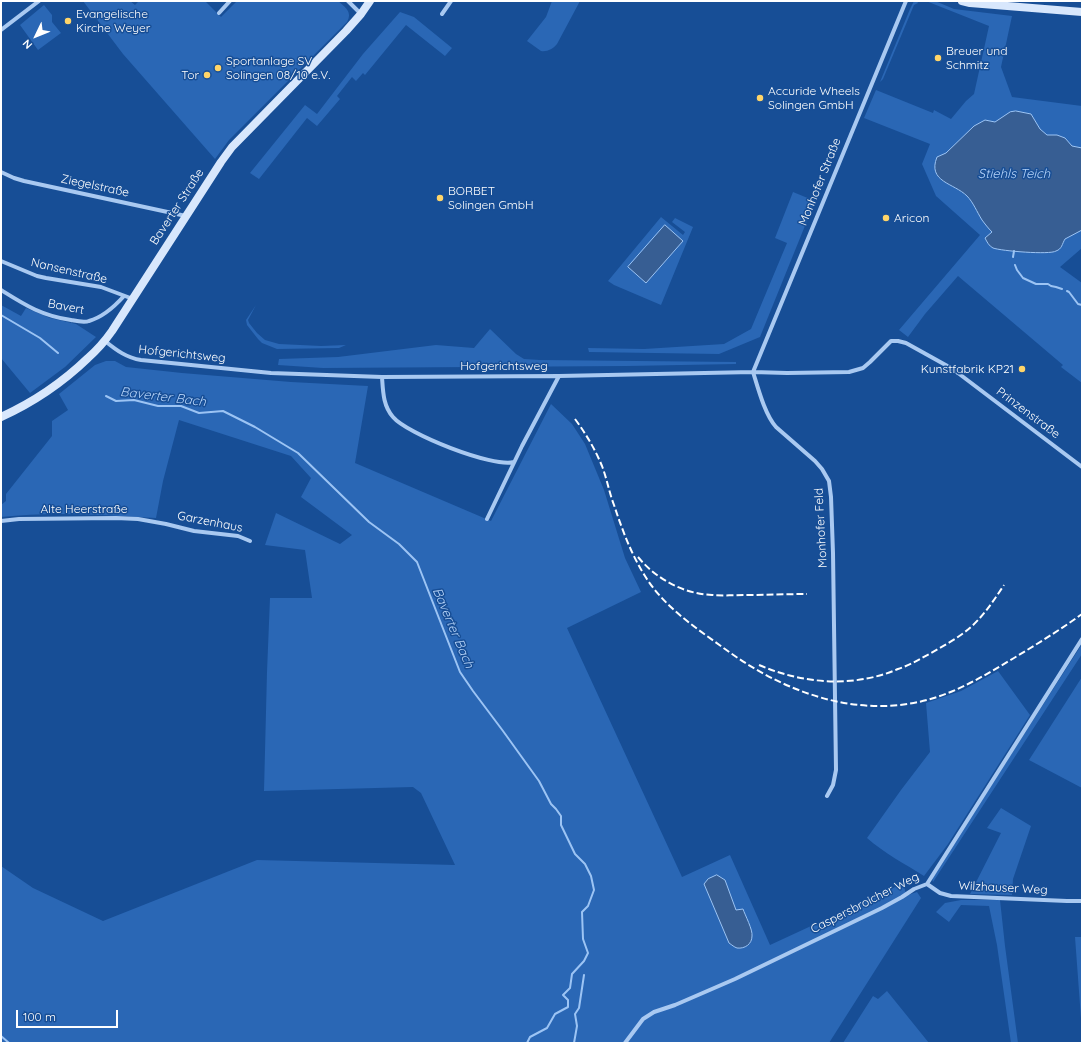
<!DOCTYPE html>
<html>
<head>
<meta charset="utf-8">
<style>
	body { margin:0 }
	#map { position:relative; width:1083px; height:1044px; overflow:hidden; background:#174e96; font-family:Quicksand,sans-serif }
	canvas { display:block }
	.frame { position:absolute; inset:0; border:2px solid #fff; pointer-events:none }
	.north { position:absolute; left:16px; top:16px; width:40px; height:40px; -webkit-text-stroke:3px #174e96; paint-order:stroke; rotate:227deg; font-size:11px; font-weight:700; line-height:16px; text-align:center; color:#fff }
	.north::after { content:''; display:block; margin:auto; width:14px; height:18px; background:#fff; clip-path:polygon(50% 0,100% 100%,50% 72%,0 100%) }
	.scale { position:absolute; left:16px; top:1010px; width:102px; height:18px; box-sizing:border-box; border:2px solid #fff; border-top:0; padding-left:5px; font-size:12px; line-height:14px; white-space:nowrap; color:#fff; -webkit-text-stroke:3px #174e96; paint-order:stroke }
</style>
</head>
<body>
<div id="map">
<canvas width="1083" height="1044"></canvas>
<div class="frame"></div>
<div class="north">N</div>
<div class="scale">100 m</div>
</div>
<script>
const ctx = document.querySelector('canvas').getContext('2d');
ctx.lineJoin = 'round';
function fillPath(path, color) { ctx.fillStyle = color; ctx.fill(path, 'evenodd'); }
function stroke(path, color, width, dash) { ctx.strokeStyle = color; ctx.lineWidth = width; ctx.lineCap = dash ? 'butt' : 'round'; ctx.setLineDash(dash || []); ctx.stroke(path); }
function label(font, color, halo, rows, align = 'center') {
  ctx.font = font + ' Quicksand,sans-serif'; ctx.lineWidth = 3; ctx.setLineDash([]); ctx.textBaseline = 'middle'; ctx.strokeStyle = halo; ctx.fillStyle = color; for (const [text, x, y, turn = 0] of rows) {
    ctx.save(); ctx.translate(x, y); ctx.rotate((+turn || 0) * Math.PI / 180); ctx.textAlign = isNaN(turn) ? turn : align; if (halo) ctx.strokeText(text, 0, 0); ctx.fillText(text, 0, 0); ctx.restore();
  }
}
const green = new Path2D(`
	M83,1H130L135,5L139,1H205L221,17L237,1H338C345,7 353,12 347,22L229,140L215,159L123,54Z
	M552,1H580L557,44C553,49 547,52 541,51L527,41L546,17Z
	M914,1H917L918,3L914,5L883,79L880,82L910,9Z
	M926,1H935L954,9L1012,16L1001,67L1012,97L1082,106V248L1060,267L1082,283V383L1061,367L1063,365L958,276L925,314L908,337L899,330L980,235L936,196L922,164L930,144L864,118L876,90L933,113L934,110L951,119L966,101L974,94L989,26Z
	M44,5L52,15V22L61,33L38,50L20,25Z
	M400,12L414,17L452,48L445,56L406,25L365,75L363,73L356,81L352,77L337,96L340,99L317,126L307,118L259,179L250,173L305,105L317,114L363,54Z
	M793,192L815,201L760,337L719,354L589,352L588,348L644,349L724,344L751,329L787,243L775,238Z
	M661,217L683,235L685,232L672,222L675,218L693,227L661,305L614,285L608,281Z
	M1,305L21,316L26,308L50,318L76,324L96,337L65,367L30,393L1,358Z
	M256,305L248,320L249,323L257,333L265,340L279,344L321,346L346,345L339,348L277,349L262,343L258,339L247,325L246,320Z
	M490,329L516,354L524,359L540,360L736,362V364L627,366L323,368L278,365L279,359L338,357L436,345L474,348Z
	M106,361H115L126,367L182,373L291,382L368,386L355,463L491,521L551,404L572,424L585,444L604,490L625,558L641,592L567,628L682,877L730,855L770,945L904,883L905,891L908,895L917,892L921,898L829,1043H1V866L33,888L103,921L257,860L455,865L421,793L413,787L264,791L267,672L270,598H312L305,550L265,545L276,513L340,544L352,535L301,497L311,478L291,456L179,420L163,481L156,518C105,515 52,511 1,517V505L6,501V494L52,436V421L68,410L59,394L95,365Z
	M1082,644V654L933,882L932,878L960,834Z
	M998,671L1030,715L948,844L924,876C905,864 884,853 867,838L901,790L930,752L926,703L961,691Z
	M1082,677V788L1029,760Z
	M1001,808L1031,826L1013,879L1012,895L970,894L1001,833L987,828Z
	M961,900H1000L1005,946L1018,1043H1011L997,945L989,906L961,905L949,922L936,912L945,903Z
	M1075,937H1082V1032Z
	M887,991L929,1043H843L873,996L878,999Z`);
const water = new Path2D(`
	M1016,111L1031,114L1040,129L1047,135H1057L1065,138L1072,146L1082,148V230L1065,239C1062,244 1062,249 1056,251C1050,255 1001,251 993,248C989,246 987,242 985,238L992,232C988,228 985,224 982,220C977,212 973,202 967,196C954,183 927,182 937,157L946,153L974,126L985,120L995,122L1010,112Z
	M665,225L683,241L646,283L628,267Z
	M717,875L725,880L736,910L743,909C745,915 753,930 752,936C752,944 745,949 737,948C734,947 732,945 729,943L704,884L708,879Z`);
const stream = new Path2D(`
	M1013,257L1014,251
	M1015,265L1017,270L1023,278L1036,284H1048L1051,286L1056,287L1062,289
	M1067,291L1069,292L1078,304L1082,305
	M1,315L40,338L58,353
	M106,396L116,401L134,400L158,406H181L199,413L223,411L255,427L298,453L369,522L399,544L417,562L460,672L473,691L503,731L539,781L551,804L556,809L561,816V825L575,854L585,864L591,876L594,890L588,906L582,912L583,939L588,953L584,961L572,974L570,988L563,995L568,1000V1007L555,1014L547,1028L530,1037L527,1043
	M1,1036L9,1043
	M574,1043L577,1026L575,1014L579,1008L584,975`);
const minor = new Path2D(`
	M348,1L361,14
	M219,13L230,1
	M442,14L451,1
	M1,30L39,1
	M1,172L14,178L24,181L186,216
	M1,261L37,276L46,278L101,287L133,299
	M1,290C25,305 42,316 71,320C76,321 84,323 89,321C103,317 115,306 124,296
	M105,341C116,350 127,358 141,360L271,373L382,377L559,376L753,372L787,373L849,372L863,368L870,362L891,341H898L906,343L951,368L958,373L1082,467
	M753,372C758,388 765,415 776,427L815,461L822,469L829,481L831,497L833,553L836,770L833,785L827,796
	M753,372L906,1
	M382,377C383,391 383,406 393,417C407,434 493,468 514,462
	M487,519L522,446L559,376
	M1,521L19,519L116,518L138,519L166,524L194,531L238,536L250,541
	M927,884L940,893L951,896L1067,901H1082
	M625,1043L643,1019L654,1012L675,1005L735,979L882,908L902,897L914,889L927,884L1082,639`);
const secondary = new Path2D(`
	M962,1L970,3L1082,12
	M1,417C34,402 61,384 88,358C97,350 105,341 112,331L221,162L232,147L346,31L361,14L370,1`);
const rail = new Path2D(`
	M575,419C586,434 595,449 602,466C607,479 609,492 614,505C622,529 631,554 645,576C664,607 696,628 725,649C789,696 870,724 948,693C971,684 992,671 1014,658C1037,644 1060,630 1082,614
	M638,557C656,579 684,594 712,595C723,596 735,595 746,595C767,595 787,594 807,594
	M759,665C803,684 854,688 898,669C910,665 920,659 931,653C945,645 960,637 972,626C985,614 994,600 1004,585`);
const markers = [
	[68,21,4,"#ffd569"],
	[938,58,4,"#ffd569"],
	[218,68,4,"#ffd569"],
	[207,75,4,"#ffd569"],
	[760,98,4,"#ffd569"],
	[440,198,4,"#ffd569"],
	[886,218,4,"#ffd569"],
	[1022,369,4,"#ffd569"]
];
const poiNames = [
	["Evangelische",76,14],
	["Kirche Weyer",76,28],
	["Breuer und",946,51],
	["Schmitz",946,65],
	["Sportanlage SV",226,61],
	["Solingen 08/10 e.V.",226,75],
	["Tor",199,75,"right"],
	["Accuride Wheels",768,91],
	["Solingen GmbH",768,105],
	["BORBET",448,191],
	["Solingen GmbH",448,205],
	["Aricon",894,218],
	["Kunstfabrik KP21",1014,369,"right"]
];
const streetNames = [
	["Monhofer Straße",820,182,-68],
	["Ziegelstraße",95,186,12],
	["Baverter Straße",177,207,-57],
	["Nansenstraße",69,271,13],
	["Bavert",66,307,11],
	["Hofgerichtsweg",182,354,6],
	["Hofgerichtsweg",504,366],
	["Prinzenstraße",1028,413,37],
	["Alte Heerstraße",84,509],
	["Garzenhaus",210,522,11],
	["Monhofer Feld",821,528,-93],
	["Wilzhauser Weg",1003,888,3],
	["Caspersbroicher Weg",865,903,-27]
];
const waterNames = [
	["Stiehls Teich",1014,174],
	["Baverter Bach",163,397,7],
	["Baverter Bach",453,628,67]
];
fillPath(green, '#2a67b5');
fillPath(water, '#375e93');
stroke(water, '#9cc4f4', 1);
stroke(stream, '#9cc4f4', 2);
stroke(minor, '#a9c9f1', 4);
stroke(secondary, '#d8e7fc', 8);
stroke(rail, '#fff', 2, [7, 3]);
for (const [x, y, r, color] of markers) { const dot = new Path2D(); dot.arc(x, y, r, 0, 2 * Math.PI); ctx.fillStyle = color; ctx.fill(dot); stroke(dot, '#174e96', 1.5); }
label('12px', '#fff', '#174e96', poiNames, 'left');
label('12px', '#fff', '#174e96', streetNames);
label('italic 13px', '#b5d3f8', '#174e96', waterNames);
</script>
</body>
</html>
